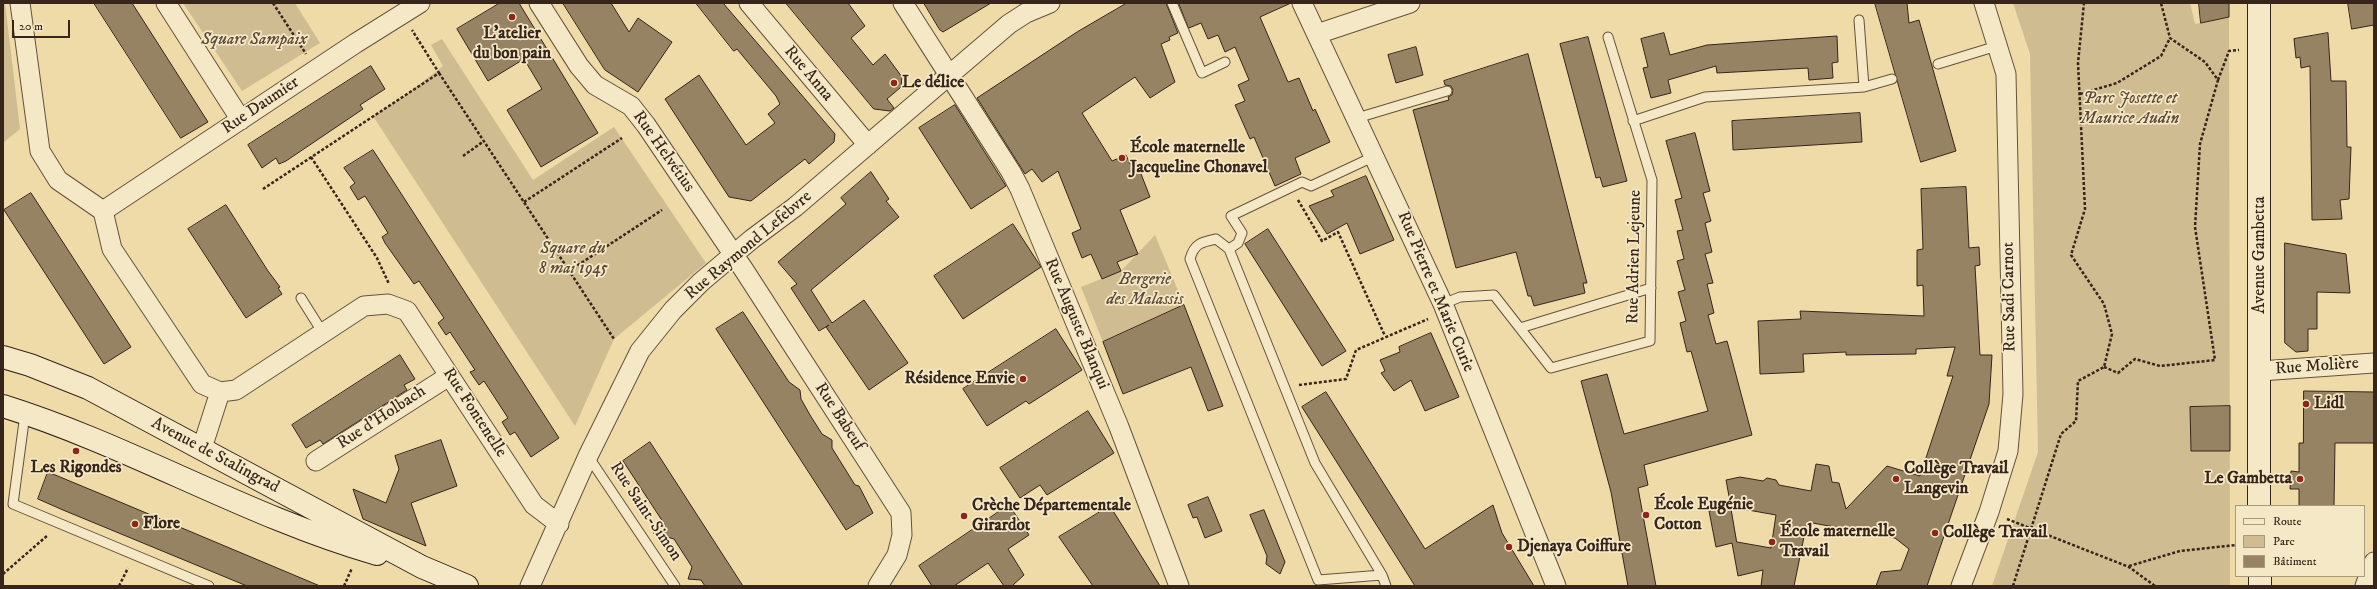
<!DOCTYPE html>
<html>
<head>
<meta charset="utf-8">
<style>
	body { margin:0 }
	#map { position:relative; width:2377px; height:589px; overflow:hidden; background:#eedba8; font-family:"IM FELL DW Pica",serif }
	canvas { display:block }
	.frame { position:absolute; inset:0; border:4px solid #37241a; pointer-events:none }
	.legend { position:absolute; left:2235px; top:505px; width:130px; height:72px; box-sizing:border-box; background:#f4e8c6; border:1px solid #a89a81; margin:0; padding:5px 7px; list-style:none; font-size:12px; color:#37241a }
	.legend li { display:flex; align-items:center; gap:8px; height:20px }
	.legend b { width:20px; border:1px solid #a89a81 }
	.scale { position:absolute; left:12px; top:20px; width:58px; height:18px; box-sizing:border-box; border:2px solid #37241a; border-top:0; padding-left:5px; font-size:12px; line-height:14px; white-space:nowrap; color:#37241a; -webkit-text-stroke:3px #f4e8c6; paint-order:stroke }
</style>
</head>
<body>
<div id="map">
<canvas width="2377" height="589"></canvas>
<div class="frame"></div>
<ul class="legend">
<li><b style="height:5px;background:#f4e8c6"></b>Route</li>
<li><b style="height:11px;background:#cfbc90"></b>Parc</li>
<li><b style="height:11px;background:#968364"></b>Bâtiment</li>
</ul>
<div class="scale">20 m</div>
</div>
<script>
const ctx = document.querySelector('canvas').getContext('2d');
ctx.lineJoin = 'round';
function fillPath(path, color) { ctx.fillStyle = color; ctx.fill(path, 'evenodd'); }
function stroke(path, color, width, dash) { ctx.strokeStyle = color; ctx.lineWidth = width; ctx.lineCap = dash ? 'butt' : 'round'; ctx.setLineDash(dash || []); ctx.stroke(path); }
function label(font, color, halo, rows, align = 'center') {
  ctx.font = font + ' "IM FELL DW Pica",serif'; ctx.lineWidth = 3.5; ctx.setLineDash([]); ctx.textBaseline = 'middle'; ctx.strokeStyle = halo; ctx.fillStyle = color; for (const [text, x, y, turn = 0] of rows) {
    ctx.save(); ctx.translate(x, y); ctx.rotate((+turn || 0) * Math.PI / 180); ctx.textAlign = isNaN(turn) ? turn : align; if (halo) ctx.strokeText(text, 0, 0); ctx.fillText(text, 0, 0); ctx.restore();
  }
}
const green = new Path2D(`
	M3,3H5L20,129L4,142L3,148Z
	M183,3H295L320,43L242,91Z
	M2013,3H2190L2195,24L2229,17L2230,586H1992L2038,452L2030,54Z
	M442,39L533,180L614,127L706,263L614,339L575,426L373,116L403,97L443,66L431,45Z
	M1155,235L1184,305L1103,342L1081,287L1121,271Z`);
const building = new Path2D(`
	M94,3H132L208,122L181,138Z
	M500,3H519L598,133L541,167L507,110L542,89L524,59L488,81L457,29Z
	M563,3H611L629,32L638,18L672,42L638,92L605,70Z
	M696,3H723L835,134L834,142L809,164L805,159L751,201L729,197L665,99L699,75L746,145L775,123L768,114L780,104L776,96L737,49L734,51Z
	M786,3H848L865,26L851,38L873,65L885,54L902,77L901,87L887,99L894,108L890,111L874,109Z
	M924,3H991L943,32L940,30Z
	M1127,3H1166L1178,33L1169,37L1170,40L1161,44L1175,82L1150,98L1135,77L1082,113L1112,161L1126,155L1130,164L1136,161L1150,197L1120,210L1138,254L1117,262L1121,271L1102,279L1091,254L1082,258L1072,233L1081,229L1058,171L1042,182L1032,169L1025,174L977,98L1077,32Z
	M1179,3H1291L1260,17L1288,82L1299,78L1313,111L1315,109L1330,142L1295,158L1301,174L1275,186L1254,137L1250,139L1235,105L1245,101L1238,85L1249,80L1235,47L1225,52L1218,35L1208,39L1201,23L1189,28Z
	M1875,3H1907L1909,23L1919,20L1956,151L1921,162Z
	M2199,3H2229V17L2201,23Z
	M2348,3H2374V25L2352,29Z
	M1664,33L1670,55L1707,45L1837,36L1838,62L1832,63L1833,78L1809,80L1808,68L1717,73L1716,66L1668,80L1671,93L1651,98L1643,68L1648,67L1641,39Z
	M2328,33L2331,81H2346L2347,147H2351L2349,199L2340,200L2342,219L2312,220L2310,66L2301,68L2300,57L2296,58L2294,39Z
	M1588,37L1627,181L1603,187L1600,177L1596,178L1560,44Z
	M1416,47L1423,75L1396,83L1388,55Z
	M1528,54L1587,283H1583L1585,293L1534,306L1531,296H1528L1516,252L1456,268L1413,110L1449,100L1448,97L1452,95L1453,90L1451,86L1445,85L1444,81Z
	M371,66L385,89L360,105L363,109L286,161L279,164L276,158L262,168L248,145Z
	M955,105L1006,186L971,209L919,128Z
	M1860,113L1862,142L1733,150L1732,121Z
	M1695,133L1710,191L1703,193L1711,221L1705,223L1712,252L1705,254L1713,283L1707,284L1714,313L1708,315L1716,344L1727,341L1752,435L1644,465L1648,485L1638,488L1656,586H1628L1611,492L1581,381L1607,374L1624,434L1708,411L1691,351L1687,352L1680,323L1686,321L1678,292L1685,290L1677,261L1684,259L1677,231L1683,230L1675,200L1682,198L1666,141Z
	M373,150L559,438L531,457L515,432L510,435L502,422L508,418L484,381L479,385L470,372L475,370L450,332L446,335L438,323L444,318L419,281L414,284L385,243L382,237L388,233L365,196L358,200L350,187L355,183L344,168Z
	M871,172L889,199L886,201L899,217L811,290L832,323L864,300L908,363L869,390L826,327L829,325L819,331L791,288L797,284L778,262L846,204L841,198Z
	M1366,176L1394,240L1360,254L1347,223L1327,234L1309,206L1334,196L1331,191Z
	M1966,187L1969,248L1979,247L1980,265L1975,266L1980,355H1992L1989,404L1927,586H1876L1881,572L1901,570L1909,549L1895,538L1807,522L1794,586H1761L1763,570L1738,576L1732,543L1716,547L1709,511L1731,507L1726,480L1740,477L1763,481L1767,478L1776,480L1779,485L1811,491L1816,464L1829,466L1832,482L1839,483L1846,509L1887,466L1920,476L1953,376H1947L1955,347L1916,349V354L1846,355V352L1803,354L1804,372L1760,374L1758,321L1801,319L1800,311L1924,316L1923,285L1917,286V250L1923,249L1921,189ZM1731,507L1776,515L1771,548L1737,542Z
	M31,193L131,347L104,364L4,210Z
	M226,205L268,271L280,287L278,288L282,294L246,318L188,229Z
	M1013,224L1041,267L963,319L934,276Z
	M1268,229L1346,351L1322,366L1245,244Z
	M2285,243L2346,254L2350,293L2317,292V329H2308V351L2296,352L2285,343Z
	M1184,305L1223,406L1208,411L1191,367L1123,394L1103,342Z
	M743,312L789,382L800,390L801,399L810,415L822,434L832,440V448L855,485L859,486L873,513L846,530L716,329Z
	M1056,329L1082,370L1029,404L1026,401L987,426L963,389Z
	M1431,333L1459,397L1425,411L1411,380L1394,391L1381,373L1385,371L1380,360L1400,352L1399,347Z
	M400,355L415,379L404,385L407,390L323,444L320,440L306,448L292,425Z
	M2304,391L2374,392V443H2335L2334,506H2299V489H2290L2291,471L2299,472V443H2303Z
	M1326,392L1425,549L1493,505L1502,533L1534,586H1415L1302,407Z
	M2230,406V451H2191L2190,407Z
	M1088,411L1114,453L1047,495L1040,485L1020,498L1000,468Z
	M441,440L457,486L411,503L426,546L363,519L353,489L386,503L399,469L395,456Z
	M650,442L743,586H705L701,580L688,579L692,567L674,539L653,533L665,525L623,461Z
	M48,472L101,494L320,586H247L63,510L38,499Z
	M1208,497L1222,531L1205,538L1197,517L1193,518L1188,505Z
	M1009,505L1029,535L1008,549L1024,575L1012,586H1004L988,563L954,586H932L919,566Z
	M1110,506L1160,586H1093L1059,537Z
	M1264,510L1285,562L1280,574L1266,564L1267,556L1250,515Z`);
const path = new Path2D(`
	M273,3L306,54
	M439,73L614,339
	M2218,80L2229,51L2239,50
	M2080,94L2117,83L2161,56L2170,38
	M463,156L484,141
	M311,157L377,258L389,284
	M263,189L439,73L412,30
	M1298,200L1322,241L1338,232L1385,336
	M524,202L622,138
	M569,271L662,210
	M2104,367L2118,373L2135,359L2160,366L2215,360L2195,227L2200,144L2218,80L2205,62L2170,38L2161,3
	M1299,385L1346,379L1356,350L1428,319
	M2007,519L2129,567L2155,586
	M2129,566L2180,551L2236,545
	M3,574L48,535
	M119,586L128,568
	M344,586L352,568
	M2013,586L2061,434L2076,421L2078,381L2104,367L2112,334L2104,304L2071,255L2085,209L2078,63L2084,3`);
const lane = new Path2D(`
	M1172,3L1202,73L1225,62
	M1859,20L1864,87
	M1938,64L1997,46
	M1357,118L1447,91
	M1633,121L1705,97L1864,87L1892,79
	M1375,156L1311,186L1302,182L1231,216L1242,233L1238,243L1229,249L1216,239C1201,242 1194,244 1190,259L1318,580L1382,575L1386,586
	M1229,249L1315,463L1382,575
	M301,298L323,333
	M1443,304L1460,297L1494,295L1551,368L1650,341L1652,180L1608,37
	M1520,328L1651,288
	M25,414L13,504L209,586
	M588,456L675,586`);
const street = new Path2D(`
	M20,3L40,151L58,180L103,211L112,249L202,384L220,392L236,390L364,306L388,304L407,311L534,505L559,524
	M166,3L241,120
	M539,3L579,66L595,85L631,106L646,125L744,270L901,513L902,535L897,555L878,586
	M749,3L868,145
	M903,3L1011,172L1020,189L1119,427L1179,586
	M1302,3L1443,304L1556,586
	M1317,34L1410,3
	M103,211L356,43L420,3
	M2260,371L2374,363
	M202,448L220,392
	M316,461L449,376
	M530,586L588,456L640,351L673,310L701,282L752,239L795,207L1009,24L1026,13L1050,3
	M1961,586L1989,512L2008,451L2013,394L2006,74L1984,3
	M2365,586L2374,562`);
const secondary = new Path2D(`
	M3,357L30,365L88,388L422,567L467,586
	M3,406C131,446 248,517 377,554
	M2259,506V3
	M2260,576V586`);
const markers = [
	[512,17,4,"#8f2418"],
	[894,83,4,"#8f2418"],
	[1122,158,4,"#8f2418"],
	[1023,379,4,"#8f2418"],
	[2306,404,4,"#8f2418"],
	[76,451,4,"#8f2418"],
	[1896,479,4,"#8f2418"],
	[2300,479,4,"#8f2418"],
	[1646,515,4,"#8f2418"],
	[964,516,4,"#8f2418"],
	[135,524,4,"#8f2418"],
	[1935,533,4,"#8f2418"],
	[1772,542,4,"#8f2418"],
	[1509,547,4,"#8f2418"]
];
const poiNames = [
	["L'atelier",512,34,"center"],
	["du bon pain",512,54,"center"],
	["Le délice",902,83],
	["École maternelle",1130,148],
	["Jacqueline Chonavel",1130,168],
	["Résidence Envie",1015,379,"right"],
	["Lidl",2314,404],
	["Les Rigondes",76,468,"center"],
	["Collège Travail",1904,469],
	["Langevin",1904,489],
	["Le Gambetta",2292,479,"right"],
	["École Eugénie",1654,505],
	["Cotton",1654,525],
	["Crèche Départementale",972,506],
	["Girardot",972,526],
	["Flore",143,524],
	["École maternelle",1780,532],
	["Travail",1780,552],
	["Collège Travail",1943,533],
	["Djenaya Coiffure",1517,547]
];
const parkNames = [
	["Square Sampaix",254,40],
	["Parc Josette et",2130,99],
	["Maurice Audin",2130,119],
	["Square du",573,249],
	["8 mai 1945",573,269],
	["Bergerie",1145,280],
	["des Malassis",1145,300]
];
const streetNames = [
	["Rue Anna",808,74,50],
	["Rue Daumier",261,106,-34],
	["Rue Helvétius",663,152,55],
	["Rue Raymond Lefebvre",749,246,-40],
	["Avenue Gambetta",2260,255,-90],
	["Rue Adrien Lejeune",1635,257,-89],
	["Rue Pierre et Marie Curie",1435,292,67],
	["Rue Sadi Carnot",2010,297,-91],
	["Rue Auguste Blanqui",1076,324,67],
	["Rue Molière",2317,367,-4],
	["Rue Fontenelle",474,413,57],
	["Rue Babeuf",839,417,57],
	["Rue d'Holbach",382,418,-33],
	["Avenue de Stalingrad",215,456,28],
	["Rue Saint-Simon",645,512,56]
];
fillPath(green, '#cfbc90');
fillPath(building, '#968364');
stroke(building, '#37241a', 1);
stroke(lane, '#65523e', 11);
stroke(street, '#65523e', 21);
stroke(secondary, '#37241a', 24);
stroke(path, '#37241a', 2.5, [3, 2]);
stroke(lane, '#f4e8c6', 9);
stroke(street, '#f4e8c6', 19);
stroke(secondary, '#f4e8c6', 22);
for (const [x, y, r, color] of markers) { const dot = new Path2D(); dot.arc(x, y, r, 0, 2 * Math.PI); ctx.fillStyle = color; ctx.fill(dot); stroke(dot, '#f4e8c6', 1.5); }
label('bold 17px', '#37241a', '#f4e8c6', poiNames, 'left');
label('italic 17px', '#5d4a38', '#f4e8c6', parkNames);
label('17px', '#37241a', '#f4e8c6', streetNames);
</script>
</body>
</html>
